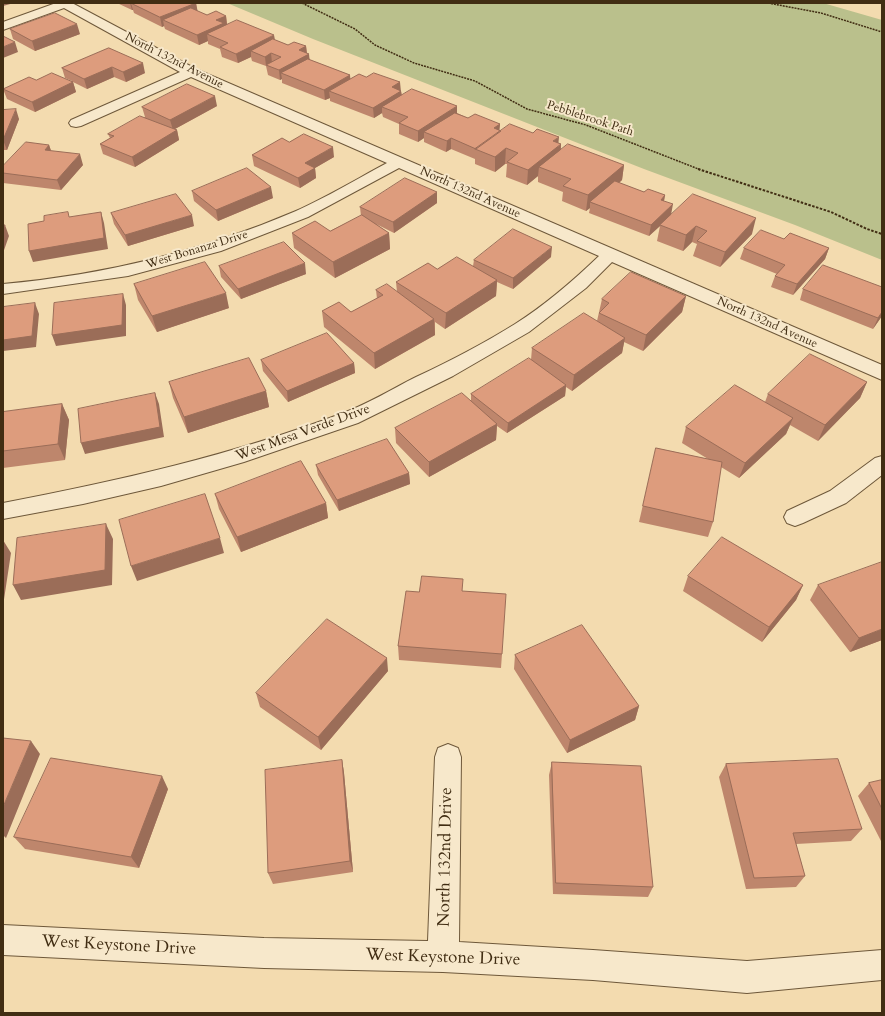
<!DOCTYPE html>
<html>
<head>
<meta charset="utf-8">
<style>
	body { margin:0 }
	#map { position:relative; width:885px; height:1016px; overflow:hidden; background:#f3dbaf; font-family:Cardo,serif }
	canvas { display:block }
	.frame { position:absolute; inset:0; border:4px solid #412d13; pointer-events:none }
</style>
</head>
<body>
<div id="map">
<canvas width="885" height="1016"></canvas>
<div class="frame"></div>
</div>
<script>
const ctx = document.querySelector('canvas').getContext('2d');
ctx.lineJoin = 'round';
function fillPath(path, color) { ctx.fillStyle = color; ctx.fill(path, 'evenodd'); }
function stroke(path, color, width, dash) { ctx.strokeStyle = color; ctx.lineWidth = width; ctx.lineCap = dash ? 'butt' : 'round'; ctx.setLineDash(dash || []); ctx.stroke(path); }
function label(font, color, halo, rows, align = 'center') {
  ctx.font = font + ' Cardo,serif'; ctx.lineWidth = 4; ctx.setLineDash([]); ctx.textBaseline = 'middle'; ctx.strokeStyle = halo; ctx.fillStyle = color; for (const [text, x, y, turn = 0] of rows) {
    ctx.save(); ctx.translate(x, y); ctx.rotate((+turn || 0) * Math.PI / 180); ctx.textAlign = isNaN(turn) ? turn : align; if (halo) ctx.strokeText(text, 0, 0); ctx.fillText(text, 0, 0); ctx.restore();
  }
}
const green = new Path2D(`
	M227,3H823L882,20V260L795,225L644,169L313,39Z`);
const pathFar1 = new Path2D(`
	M302,3L355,29L375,45L414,63L475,81L527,109L586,125L701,170
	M768,3L821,13L882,32`);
const path = new Path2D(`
	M698,169L831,212L867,229L882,234`);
const minor = new Path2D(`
	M56,3H72L196,69L882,365V380L612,262L586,288L529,332L453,376L358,423L244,462L161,486L83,504L3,519V503C118,481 233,455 343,413C368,404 392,389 416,377C450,361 483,344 515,324C545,305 573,281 599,256L399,168L308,217L221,251L128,276L3,294V284C104,275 203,251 296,211C327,197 357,179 387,163L191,77L81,126L76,127L71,126L69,123L71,120L180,72L64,8L3,30V22Z
	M882,456V475L846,503L803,523L795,526L787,523L784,517L787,511L830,491L875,458Z
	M448,744L458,748L461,757L459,942L593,950L747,961L882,950V980L747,993L593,980L443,972L264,968L3,955V925L264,938L428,941L435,757L438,748Z`);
const wall = new Path2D(`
	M117,3H196L197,11L207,15L226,16L227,24L275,40L288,45L306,46L307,53L310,60L350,75V79L366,77L400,82V91H401L402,95L457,113L468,118L500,124L499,130L558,143L561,144V150L624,165L622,180L619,183L644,192L665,195L664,201L671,215L752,234L720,267L693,256L697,244L692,242L683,251L657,241L660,226L649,236L589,213L590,208L586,211L562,201L563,192L538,182V176L527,185L506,177L507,164H505L495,172L475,164V159L451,149L446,152L424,142V138L418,142L399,134V124L383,117L382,113L374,118L330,101V98L325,100L282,83V79L280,80L268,75L266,66L252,61L251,57L238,63L222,57L220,49L208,44V41L199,45L165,29L164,26L162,27L134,13L133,10H132Z
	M10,29L80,34L35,51L13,39Z
	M109,48L145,73L126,82L114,77L87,89L73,82L76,92L35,112L7,99L3,89L36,80L72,81L65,78L62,68Z
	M217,106L175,129L177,130L179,140L135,167L103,154L100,144L110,138L108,134L145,117L142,107Z
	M3,110L19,119L7,150H3Z
	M289,142L334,157L315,168L316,178L300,188L254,166L252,155Z
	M49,145L51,151L83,165L61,190L3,183V166Z
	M192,191L273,198L218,221L194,201Z
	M437,192V203L394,233L376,224L389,233L390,249L335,278L294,248L292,233L330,231L361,216L360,207Z
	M111,213L194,226L128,246L114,224Z
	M784,239L829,248L825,259L793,295L771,287L775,276L777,274L740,259L744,248Z
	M551,257L513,289L497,282L496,296L445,329L435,322V335L375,369L324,327L322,311L351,312L377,299L376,290L397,292L396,282L437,269L473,266L474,260Z
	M219,266L306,274L241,299L221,277Z
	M134,284L229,308L157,332L138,300Z
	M882,287V316L873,329L800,300L803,289Z
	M686,296L682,312L643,351L624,342L622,353L572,391L566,387L565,396L507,433L497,426L496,440L429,477L396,443L395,428L471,400V394L531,360L532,348L597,321L602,299Z
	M261,360L354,363L355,373L288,402L263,371Z
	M169,382L266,391L269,407L188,433L173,398Z
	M867,382L860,398L818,441L790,425L786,434L739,478L721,467L713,522L708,537L639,522L656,448L708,459L682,443L686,427L765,402L768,394Z
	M62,404L69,420L65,460L3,468V412Z
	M316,465L409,473L410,484L339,511L318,475Z
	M215,494L326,503L328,518L241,552L219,509Z
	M688,576L803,585L796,600L762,642L683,591Z
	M818,585L882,640L850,652L810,600Z
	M462,591L502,654L501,668L399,660L398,646L419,592Z
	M515,655L639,706L635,720L567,753L514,669Z
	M388,671L321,750L260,707L256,693Z
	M342,760L344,773L353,872L273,884L268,873Z
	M552,762L653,887L648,897L553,894L549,775Z
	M726,764L862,829L851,841L796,844L805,876L796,887L746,889L719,777Z
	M882,780V843L858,796L869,783Z
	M168,789L139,868L25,849L14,837Z`);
const shadedWall = new Path2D(`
	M3,3H14L3,6Z
	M130,3H152H131L133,10H132Z
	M196,3L198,13L163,20L164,26L162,27L160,17Z
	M226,16L227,25L207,34L208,41L199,45L197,35L216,20Z
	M77,24L80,34L35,51L32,41Z
	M274,35L276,45L251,51V57L238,63L236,54Z
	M15,42L18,52L3,58V47Z
	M306,46L307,55L309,54L310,64L281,73L282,79L280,80L279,70L299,50Z
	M271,53L272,63L266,65V66L265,57Z
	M143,63L145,73L126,82L123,72Z
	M112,67L114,77L87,89L84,79Z
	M350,75L351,85L329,91L330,98L325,100L324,90Z
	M73,82L76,92L35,112L32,102Z
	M400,82L401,92V91L402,101L382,107V113L374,118L373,108L392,87Z
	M215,96L217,106L173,130L170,120Z
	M457,106V117L424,132V138L418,142V131Z
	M16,109L19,119L7,150L3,140Z
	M500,124L499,134L494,128Z
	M177,130L179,140L135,167L132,157Z
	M559,137L558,147L561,144L560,159L539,167L538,176L527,185L528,170L553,141Z
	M451,138V149L446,152L447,141Z
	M49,145L53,156L45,150Z
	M333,147L334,157L315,168L316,178L300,188L298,178L305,163Z
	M506,148L505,164L495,172V157Z
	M80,154L83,165L61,190L57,180Z
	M624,165L622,180L594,204L590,202V208L586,211L588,195Z
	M271,187L273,198L218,221L216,210Z
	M437,192V203L394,233L393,222Z
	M665,195L663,206L661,200Z
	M673,204L671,215L660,225V226L649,236L651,225Z
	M101,212L104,223L108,249L33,262L29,251Z
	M192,215L194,226L128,246L125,235Z
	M756,218L752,234L720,267L725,252Z
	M5,225L9,236L3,253V230Z
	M696,226L692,242L683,251L686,235Z
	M389,233L390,249L335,278L333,262Z
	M552,247L551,257L513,289V278Z
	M829,248L825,259L793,295L797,284Z
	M305,263L306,274L241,299L238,289Z
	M497,280L496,296L445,329L446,313Z
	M226,293L229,308L157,332L152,316Z
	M123,294L126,305V336L56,346L52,335Z
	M686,296L682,312L643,351L646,335Z
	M35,303L39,314L36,347L3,351V340Z
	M882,312V316L873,329L878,318Z
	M434,319L435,335L375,369L374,353Z
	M625,338L622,353L572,391L574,375Z
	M354,363L355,373L288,402L287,391Z
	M867,382L860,398L818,441L825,425Z
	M566,385L565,396L507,433L508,423Z
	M266,391L269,407L188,433L184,417Z
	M155,393L159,404L164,437L85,454L81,443Z
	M62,404L69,420L65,460L58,444Z
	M793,418L786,434L739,478L745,463Z
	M497,424L496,440L429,477V462Z
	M409,473L410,484L339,511L337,500Z
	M326,503L328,518L241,552L237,537Z
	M106,524L113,539L112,585L21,600L13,585Z
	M220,538L224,553L137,581L131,566Z
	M3,540L11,553L3,606Z
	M803,585L796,600L762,642L769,627Z
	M882,629V640L850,652L859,638Z
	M387,658L388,671L321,750L318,737Z
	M639,706L635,720L567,753L570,740Z
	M31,741L40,754L6,838L3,835V807Z
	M342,760L344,773L353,872L350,861Z
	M162,776L168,789L139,868L131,857Z`);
const building = new Path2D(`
	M131,3H196L160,17Z
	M191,8L207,15L216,11L226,16L216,20L224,23L197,35L163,20Z
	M55,13L77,24L32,41L10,29Z
	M237,20L274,35L236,54L220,47L228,43L207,34Z
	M3,36L15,42L3,47Z
	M273,39L288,45L294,42L306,46L299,50L309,54L279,70L266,65L281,57L271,53L265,57L251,51Z
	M109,48L143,63L123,72L112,67L84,79L62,68Z
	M308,59L350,75L324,90L281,73Z
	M52,73L73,82L32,102L3,89L29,77L36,80Z
	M374,73L400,82L392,87L401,91L373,108L329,91L359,74L366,77Z
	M187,84L215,96L170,120L142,107Z
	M412,89L457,106L418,131L399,123L408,117L382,107Z
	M16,109L3,140V110Z
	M455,113L468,118L475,114L500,124L494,128L501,131L476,149L451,138L447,141L424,132Z
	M140,116L177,130L132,157L100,144L114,136L108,134Z
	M510,124L533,133L537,129L559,137L553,141L561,144L528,170L507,162L518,153L506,148L495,157L475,149Z
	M304,134L333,147L305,163L315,168L298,178L252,155L282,138L289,142Z
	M26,142L49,145L45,150L80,154L57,180L3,173V166Z
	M568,144L624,165L588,195L563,186L571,179L539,167Z
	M247,168L271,187L216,210L192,191Z
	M405,178L437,192L393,222L360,207Z
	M615,181L644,192L648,189L665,195L661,200L673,204L651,225L590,202Z
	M176,194L192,215L125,235L111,213Z
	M693,194L756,218L725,252L697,241L707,231L696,226L686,235L660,225Z
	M68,212L69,217L101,212L104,238L29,251L28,224L44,221V216Z
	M362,215L389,233L333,262L292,233L315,221L330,231Z
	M3,225H5L3,230Z
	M513,229L552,247L513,278L474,260Z
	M761,230L784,239L790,233L829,248L797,284L775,276L785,265L744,248Z
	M284,242L305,263L238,289L219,266Z
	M457,257L497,280L446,313L396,282L428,263L437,269Z
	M205,262L226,293L152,316L134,284Z
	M823,265L882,287V312L878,318L803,289Z
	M631,272L686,296L646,335L599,313L609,303L602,299Z
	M387,284L434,319L374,353L322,311L339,302L351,312L383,295L376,290Z
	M123,294L122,325L52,335L54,303Z
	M35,303L32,336L3,340V307Z
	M584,313L625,338L574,375L532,348Z
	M327,333L354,363L287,391L261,360Z
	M810,354L867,382L825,425L768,394Z
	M249,358L266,391L184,417L169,382Z
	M529,358L566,385L508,423L471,394Z
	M735,385L793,418L745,463L686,427Z
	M155,393L160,427L81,443L78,409Z
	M462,393L497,424L429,462L395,428Z
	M62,404L58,444L3,451V412Z
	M387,439L409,473L337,500L316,465Z
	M656,448L722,462L713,522L643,506Z
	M301,461L326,503L237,537L215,494Z
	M205,494L220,538L131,566L119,520Z
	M106,524L105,570L13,585L17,538Z
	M722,537L803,585L769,627L688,576Z
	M882,562V629L859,638L818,585Z
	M422,576L463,579L462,591L506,594L502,654L398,646L406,591L419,592Z
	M327,619L387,658L318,737L256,693Z
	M582,625L639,706L570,740L515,655Z
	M3,738L31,741L3,807Z
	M51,758L162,776L131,857L14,837Z
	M838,759L862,829L793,833L805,876L754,878L726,764Z
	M342,760L350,861L268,873L265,770Z
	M552,762L641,766L653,887L556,883Z
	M882,780V809L869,783Z`);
const farStreetnames = [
	["North 132nd Avenue",174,61,27],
	["Pebblebrook Path",590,119,18],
	["North 132nd Avenue",470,193,24],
	["West Bonanza Drive",197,250,-17],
	["North 132nd Avenue",767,323,24]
];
const streetNames = [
	["West Mesa Verde Drive",303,433,-20]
];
const nearStreetnames = [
	["North 132nd Drive",446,857,-89],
	["West Keystone Drive",119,946,3],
	["West Keystone Drive",443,958,2]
];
fillPath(green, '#bac08c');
stroke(minor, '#6e583a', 2);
stroke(pathFar1, '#412d13', 1.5, [2, 1]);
stroke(path, '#412d13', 2, [2.5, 1.5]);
fillPath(minor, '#f7e8cb');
fillPath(wall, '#be866c');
fillPath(shadedWall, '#9b6d58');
fillPath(building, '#dd9c7d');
stroke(building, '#9b6d58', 1);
label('12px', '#412d13', '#f7e8cb', farStreetnames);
label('14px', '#412d13', '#f7e8cb', streetNames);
label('17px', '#412d13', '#f7e8cb', nearStreetnames);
</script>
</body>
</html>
